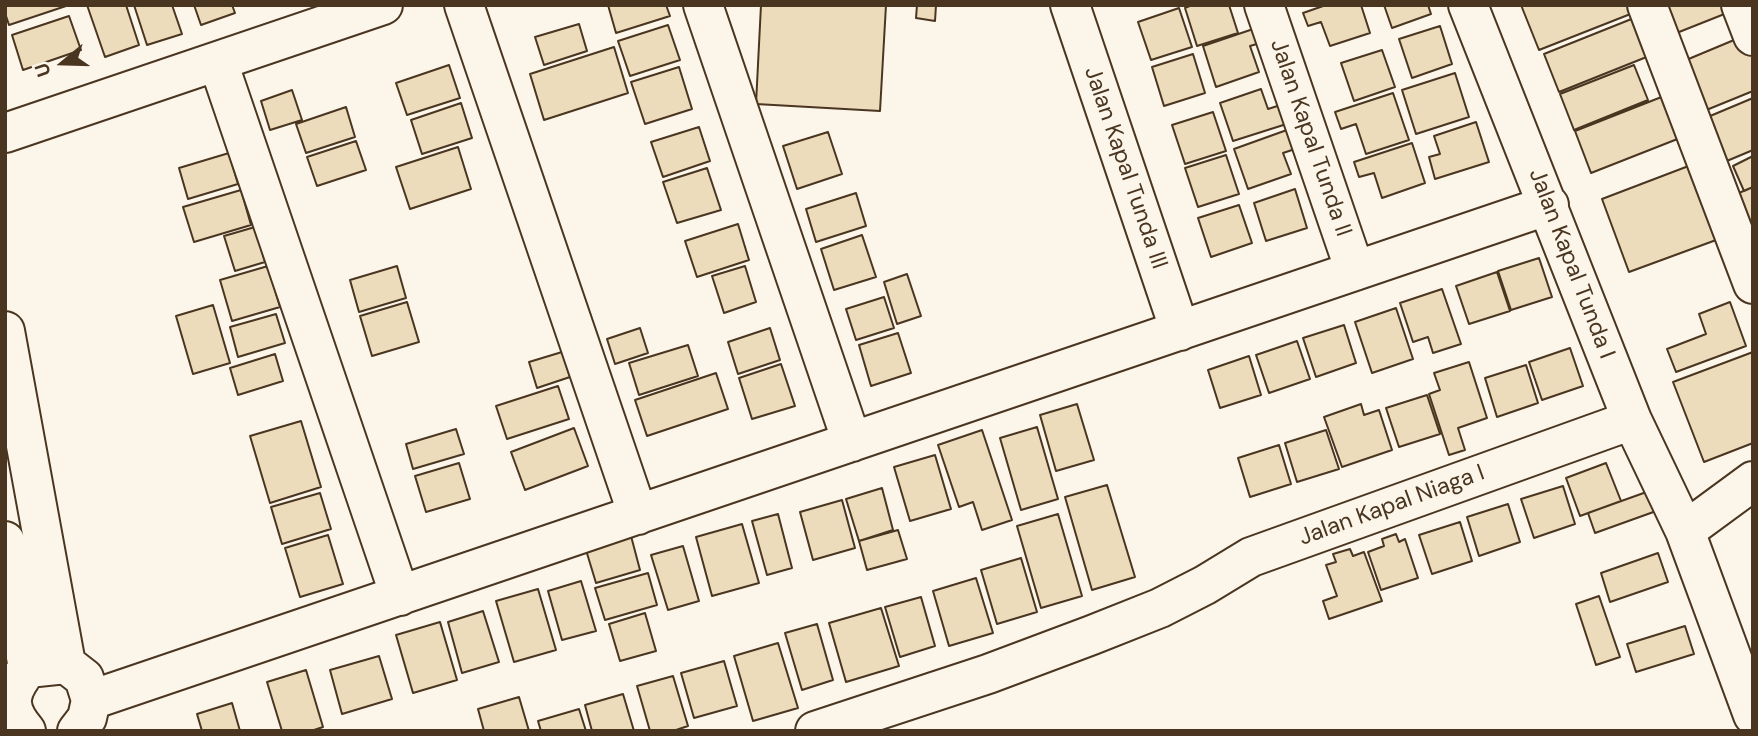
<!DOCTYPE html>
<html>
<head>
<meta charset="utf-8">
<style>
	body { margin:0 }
	#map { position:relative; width:1758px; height:736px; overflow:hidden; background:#fbf6e9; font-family:"DM Sans",sans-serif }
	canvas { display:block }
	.frame { position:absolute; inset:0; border:7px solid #4a3520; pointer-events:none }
	.north { position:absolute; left:28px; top:28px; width:70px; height:70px; -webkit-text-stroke:5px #fbf6e9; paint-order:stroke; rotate:251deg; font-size:19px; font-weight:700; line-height:28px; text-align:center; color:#4a3520 }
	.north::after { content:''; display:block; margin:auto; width:24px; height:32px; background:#4a3520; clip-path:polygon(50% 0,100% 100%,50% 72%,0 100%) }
</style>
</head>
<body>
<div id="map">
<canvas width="1758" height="736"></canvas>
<div class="frame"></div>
<div class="north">U</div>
</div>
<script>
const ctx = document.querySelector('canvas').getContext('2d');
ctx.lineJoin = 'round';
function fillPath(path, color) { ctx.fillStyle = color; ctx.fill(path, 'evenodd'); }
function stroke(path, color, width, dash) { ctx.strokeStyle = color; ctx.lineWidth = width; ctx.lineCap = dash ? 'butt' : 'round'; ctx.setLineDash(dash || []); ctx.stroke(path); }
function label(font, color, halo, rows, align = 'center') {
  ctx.font = font + ' "DM Sans",sans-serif'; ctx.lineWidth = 5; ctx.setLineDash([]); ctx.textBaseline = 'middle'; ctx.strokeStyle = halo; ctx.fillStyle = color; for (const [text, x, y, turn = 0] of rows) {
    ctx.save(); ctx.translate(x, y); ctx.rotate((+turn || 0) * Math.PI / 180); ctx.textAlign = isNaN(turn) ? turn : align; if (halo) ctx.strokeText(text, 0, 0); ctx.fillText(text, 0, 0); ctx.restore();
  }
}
const building = new Path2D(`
	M5,5H66V6L9,25L5,13Z
	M87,5H126L139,45L105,57Z
	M134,5H172L182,34L147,45Z
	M194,5H232L235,13L201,25Z
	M608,5H666L670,16L616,33Z
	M761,5H886L880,111L756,104Z
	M917,5H936L935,21L916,18Z
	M1192,5H1229L1238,33L1197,46L1185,8Z
	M1326,5H1361L1370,33L1330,46L1321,22L1308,26L1303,13Z
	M1384,5H1428L1431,14L1392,28Z
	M1521,5H1630L1633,13L1539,50Z
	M1657,5H1735L1737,9L1669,36Z
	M1179,8L1192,47L1151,60L1138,22Z
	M69,16L81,50L23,70L12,35Z
	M1639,16L1654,54L1559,92L1544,54Z
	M579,24L587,51L544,65L535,37Z
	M668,25L680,60L630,76L618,41Z
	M1262,26L1267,41L1250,46L1259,72L1216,87L1203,46Z
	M1440,26L1452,64L1412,78L1399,39Z
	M1746,35L1753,53V91L1699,113L1679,63Z
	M614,47L628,93L544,120L530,74Z
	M1382,50L1395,87L1354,101L1341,63Z
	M1193,54L1205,93L1164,106L1152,67Z
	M449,65L460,98L407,115L396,83Z
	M1634,65L1648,100L1574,130L1560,94Z
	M679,67L692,109L645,124L631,82Z
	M1455,73L1469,117L1416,134L1402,90Z
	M1261,89L1268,109L1290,102L1296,121L1233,141L1220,103Z
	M292,90L302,120L270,130L261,101Z
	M1393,93L1409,140L1366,154L1356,124L1341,129L1335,112Z
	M1664,96L1680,138L1591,173L1575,131Z
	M1753,98V150L1722,163L1703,119Z
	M461,103L472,138L422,154L411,120Z
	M346,107L355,137L306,153L296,124Z
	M1213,112L1226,151L1185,164L1172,125Z
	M1476,122L1489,162L1435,179L1429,157L1440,154L1434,136Z
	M1298,126L1304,146L1283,153L1291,174L1248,189L1234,149Z
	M699,127L710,161L663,177L651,142Z
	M828,132L842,174L797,189L783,146Z
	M356,141L366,170L317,186L307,157Z
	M1412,143L1425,183L1382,198L1374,173L1359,177L1354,162Z
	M458,147L471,189L410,209L396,167Z
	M229,153L238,184L188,199L179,168Z
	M1226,155L1239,194L1198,207L1185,168Z
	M1753,156V187L1744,191L1733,166Z
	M1699,162L1727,236L1629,272L1602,199Z
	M707,168L721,210L677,223L663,182Z
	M1753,187V237L1734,195Z
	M1295,189L1307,228L1266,241L1254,203Z
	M241,190L251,225L194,242L183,207Z
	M856,193L866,226L816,242L806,209Z
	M1239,205L1252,243L1211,257L1198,218Z
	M738,224L749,260L697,277L685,241Z
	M255,227L265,262L235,271L224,236Z
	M862,235L876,277L834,290L821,249Z
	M1539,258L1552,297L1511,310L1498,271Z
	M268,266L280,307L232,321L220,280Z
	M397,266L406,298L359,312L350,280Z
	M745,266L756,302L724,313L712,276Z
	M1497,272L1510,311L1469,324L1456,286Z
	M907,274L921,316L897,324L884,282Z
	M1442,289L1461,344L1433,353L1428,337L1413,342L1400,303Z
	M884,297L894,328L856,340L846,309Z
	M407,302L419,342L372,356L360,316Z
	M1730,302L1746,346L1676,372L1667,349L1706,334L1699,314Z
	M213,305L230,363L193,374L176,316Z
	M1396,308L1413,359L1372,373L1355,322Z
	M276,314L285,343L238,357L230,327Z
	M1344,325L1356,363L1316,377L1303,338Z
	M640,328L648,353L615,364L607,339Z
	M770,328L780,360L738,374L728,342Z
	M898,333L911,373L871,386L859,345Z
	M1297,341L1310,379L1269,393L1256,355Z
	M688,345L698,376L639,395L629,363Z
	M1570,348L1583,386L1542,400L1529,362Z
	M562,352L570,377L537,388L529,362Z
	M1753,352V443L1704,462L1673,382Z
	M275,354L283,381L238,395L230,368Z
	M1249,356L1261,395L1220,408L1208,370Z
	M1469,362L1487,418L1458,428L1465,450L1449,455L1429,394L1440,390L1434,373Z
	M781,364L795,406L752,419L739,378Z
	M1526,365L1538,403L1497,417L1485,378Z
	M716,373L728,409L647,436L635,400Z
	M558,386L569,419L507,439L496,406Z
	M1427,395L1440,434L1399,447L1386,408Z
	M1077,404L1094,460L1056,471L1040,415Z
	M1361,404L1364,415L1379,410L1392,450L1342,467L1324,417Z
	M301,421L321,487L270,503L250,436Z
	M1037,427L1058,499L1021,510L1000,438Z
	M574,428L588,466L525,490L511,452Z
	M456,429L464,454L413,469L406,444Z
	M982,430L1012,520L982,530L973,502L959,507L938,445Z
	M1326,430L1339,469L1297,482L1285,443Z
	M1279,445L1291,484L1250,497L1238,458Z
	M935,455L951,509L910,521L894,467Z
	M459,463L470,499L426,512L415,476Z
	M1606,463L1621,501L1580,516L1566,478Z
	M1107,485L1135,577L1092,590L1065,497Z
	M1563,486L1575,524L1534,538L1521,499Z
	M882,488L893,530L859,541L846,499Z
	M1652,490L1659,510L1595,533L1588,513Z
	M320,493L331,529L282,544L271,507Z
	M842,500L855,548L813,560L800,512Z
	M1508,504L1520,542L1479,556L1467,517Z
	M778,514L792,568L767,575L752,521Z
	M1058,514L1082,596L1041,608L1017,526Z
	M1460,522L1472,561L1432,574L1419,535Z
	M742,524L759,583L712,596L696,537Z
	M898,530L907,559L867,570L859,541Z
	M1396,534L1399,542L1405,539L1418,578L1381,590L1368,552L1384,546L1382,539Z
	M328,535L343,584L300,597L285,548Z
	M631,536L640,570L596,583L586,550Z
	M683,546L699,601L668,610L651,555Z
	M1350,549L1353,556L1364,552L1382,601L1329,619L1323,601L1337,596L1326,565L1336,562L1333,554Z
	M1658,553L1668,582L1610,602L1601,573Z
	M1021,558L1037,612L997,624L981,570Z
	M648,573L657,605L605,620L595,588Z
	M976,578L993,633L949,646L933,591Z
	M581,581L596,631L562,640L548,591Z
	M538,589L556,650L514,662L496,601Z
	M1599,596L1620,657L1596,665L1576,604Z
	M921,597L935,646L900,657L885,607Z
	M881,608L899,666L846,682L829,623Z
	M483,611L499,662L462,673L448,622Z
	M645,613L656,651L620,661L609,624Z
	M440,622L457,680L413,693L396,635Z
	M817,624L833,680L802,690L785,633Z
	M1685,626L1694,654L1636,672L1627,644Z
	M778,643L798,708L753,721L734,656Z
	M379,656L392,699L342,714L330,670Z
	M724,661L737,706L694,718L681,673Z
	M306,670L323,727L311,731H282L267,682Z
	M673,676L688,726L673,731H650L637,686Z
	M623,694L634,731H592L585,705Z
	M519,697L529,731H484L478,709Z
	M232,703L240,731H202L197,714Z
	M579,709L586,731H541L538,721Z`);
const minor = new Path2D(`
	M464,5L638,515
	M703,5L852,442
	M1070,5L1180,331
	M1264,5L1355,271
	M1468,5L1632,420L1685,531L1753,715
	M1647,5L1753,284
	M1741,5L1753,36
	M218,62L400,596
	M5,133L383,5
	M5,331L66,664
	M1685,531L1753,481
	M5,541L28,668
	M91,700L1549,205
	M26,731C5,706 9,692 28,668L66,664L84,678L91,700L87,718L77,731
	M815,731L988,674L1092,635L1160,608L1205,585L1251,557L1632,420`);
const streetNames = [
	["Jalan Kapal Tunda II",1310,138,71],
	["Jalan Kapal Tunda III",1125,168,71],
	["Jalan Kapal Tunda I",1571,264,69],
	["Jalan Kapal Niaga I",1392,506,-20]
];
fillPath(building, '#ecdcbc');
stroke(building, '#4a3520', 2);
stroke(minor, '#4a3520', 42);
stroke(minor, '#fbf6e9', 38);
label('23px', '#4a3520', '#fbf6e9', streetNames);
</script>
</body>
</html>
